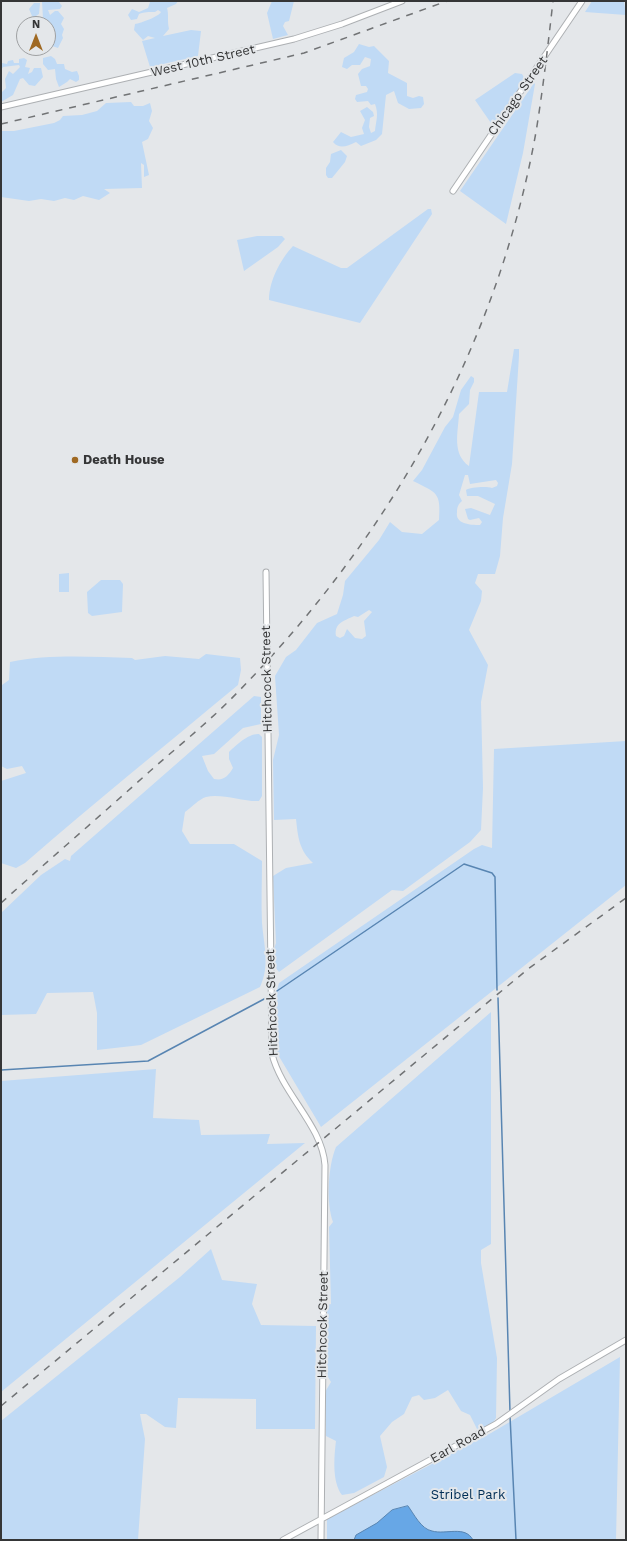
<!DOCTYPE html>
<html>
<head>
<meta charset="utf-8">
<style>
	body { margin:0 }
	#map { position:relative; width:627px; height:1541px; overflow:hidden; background:#e4e7ea; font-family:"Work Sans",sans-serif }
	canvas { display:block }
	.frame { position:absolute; inset:0; border:2px solid #353637; pointer-events:none }
	.north { position:absolute; left:16px; top:16px; width:40px; height:40px; box-sizing:border-box; background:#e4e7ea; border:1px solid #9ea0a2; border-radius:50%; rotate:0deg; font-size:11px; font-weight:700; line-height:16px; text-align:center; color:#353637 }
	.north::after { content:''; display:block; margin:auto; width:14px; height:18px; background:#9f6923; clip-path:polygon(50% 0,100% 100%,50% 72%,0 100%) }
</style>
</head>
<body>
<div id="map">
<canvas width="627" height="1541"></canvas>
<div class="frame"></div>
<div class="north">N</div>
</div>
<script>
const ctx = document.querySelector('canvas').getContext('2d');
ctx.lineJoin = 'round';
function fillPath(path, color) { ctx.fillStyle = color; ctx.fill(path, 'evenodd'); }
function stroke(path, color, width, dash) { ctx.strokeStyle = color; ctx.lineWidth = width; ctx.lineCap = dash ? 'butt' : 'round'; ctx.setLineDash(dash || []); ctx.stroke(path); }
function label(font, color, halo, rows, align = 'center') {
  ctx.font = font + ' "Work Sans",sans-serif'; ctx.lineWidth = 4; ctx.setLineDash([]); ctx.textBaseline = 'middle'; ctx.strokeStyle = halo; ctx.fillStyle = color; for (const [text, x, y, turn = 0] of rows) {
    ctx.save(); ctx.translate(x, y); ctx.rotate((+turn || 0) * Math.PI / 180); ctx.textAlign = isNaN(turn) ? turn : align; if (halo) ctx.strokeText(text, 0, 0); ctx.fillText(text, 0, 0); ctx.restore();
  }
}
const green = new Path2D(`
	M42,1H53L52,2H59L62,6L60,9L48,10L50,15L55,11H58L64,18L61,24L64,29L62,35L63,38L58,48L49,45L48,24H28L27,20H30L32,16L29,9L34,3H40L39,14L36,16L37,19H43Z
	M157,1H178L176,4L167,8C169,15 167,21 169,29L163,36L191,30L201,31L198,56L150,67L142,41L155,38L148,36L143,40L134,30L135,24C141,23 158,17 161,12L158,10L155,12C148,12 145,12 139,14L137,19L131,20L128,15L132,9L139,12L148,8L150,2Z
	M272,1H294L289,21L285,22L283,26L288,35L273,39L267,13Z
	M592,1H624L626,15L585,12Z
	M359,44L369,47L374,46L389,61L388,73L407,83V96L413,98L419,96L423,97L424,104L421,108L409,109L398,103L394,91L386,95L382,134L376,140L361,146L356,142C347,146 340,150 333,142L341,132L351,137L364,134L362,128L365,120L360,111L367,107L373,112L374,116L370,118L369,127L371,133L375,131C376,120 379,115 375,104L371,105L368,101L357,102L355,99L356,95L367,92L368,89L366,86H361L358,74L362,69L370,66L371,59L365,57L360,65H352L347,69L342,67L344,58L354,52Z
	M1,54L2,63L7,64L8,61L13,60L14,63H19V59L24,58L27,60L25,67L30,68L28,74L32,72L34,68H41L43,77L35,86L29,85L23,78L20,79L13,95L1,102V93L6,88L5,79L9,71L13,74L20,67L19,65L3,67L1,70Z
	M51,56L55,59L57,64H64L65,69L72,72L77,71L79,76V80L76,82L70,79L67,82L59,87L56,79L55,69L48,70L43,64V58Z
	M515,73L522,74L525,79L493,126L475,100Z
	M534,83L535,84L523,153L506,224L460,191Z
	M131,102L134,106H143L150,103L152,111L149,121L153,128L148,139L142,142L149,175L144,177V165L141,163L142,188L104,189L110,193L99,200L83,196L74,200L65,198L54,201L41,199L29,201L1,197V131H14L54,123L60,120L63,116L82,115L97,111L106,103Z
	M341,150L347,156L345,162L332,178H328L326,175V168L330,162L331,154Z
	M428,209H431L432,214L360,323L269,300C269,281 280,260 293,246L341,268H347Z
	M257,236H282L285,239L278,247L244,271L237,240Z
	M514,349H519V356L512,464L503,518L500,556L495,574H478L475,583L482,591L481,601L469,630L488,665L481,702L483,788L481,830L470,842L403,891L392,890L279,972C272,965 273,951 276,943L273,876L286,868L313,863C299,850 298,837 296,819L274,820L273,760L279,735L275,676L286,657L296,650L317,623L337,614L343,595L345,581L379,540L390,522L402,532L422,534L439,520C441,492 437,493 413,481L422,470L445,427L453,417L461,390L471,376L474,378V382L470,390L469,404L459,414C458,433 452,454 469,466L479,392H507ZM465,475H468L470,484L496,480L498,483L497,486L492,488C487,486 470,487 466,490L467,496H478L495,504L490,515L471,508L465,509L468,519L470,520L479,518L482,522L480,525C470,525 455,524 457,512C457,508 458,504 462,501L459,495ZM369,610L372,612L364,621L366,636L362,639L355,638L347,629L344,636L340,638L336,636C334,623 344,621 354,616L358,617Z
	M69,573V592H59V574Z
	M101,580H120L123,584L122,612L92,616L88,613L87,592Z
	M206,654L240,658L241,670L238,685C167,744 95,802 25,863L16,868L1,863V781L26,773L22,766L7,769L1,766L2,685L9,680L10,662C49,654 92,657 132,658L135,660L165,656L199,659Z
	M254,696L261,697V724L243,728L214,754L202,756L208,771L214,779C224,781 228,776 233,768L229,759V752C236,745 249,733 259,734L262,737V796L259,801C244,802 221,793 206,797C199,799 191,808 185,812L182,831L190,844H234L262,861C262,882 261,903 262,923C264,946 270,966 260,987L141,1045L97,1050V1013L93,992L47,993L36,1014L1,1015V913L41,875L65,859L70,861L71,856Z
	M626,741V885L321,1127L277,1053L276,1003L277,990L279,983L474,849L482,845L492,848L494,749Z
	M491,1012V1244L481,1250V1263L497,1358L496,1418L493,1423L478,1431L470,1415L461,1411L448,1390L435,1398L424,1400L419,1395L412,1397L404,1414L392,1422L380,1436L387,1467L384,1477L354,1493L342,1495C332,1482 334,1457 336,1441L326,1436L325,1392L331,1382L328,1377L327,1369V1305L331,1304L329,1227L333,1222C326,1203 328,1166 336,1147Z
	M156,1069L153,1118L199,1120L201,1135L270,1134L267,1144L305,1143L1,1392V1081Z
	M211,1249L222,1280L257,1284L252,1304L261,1325L316,1326L315,1429H256V1399L178,1398L176,1428L165,1427L146,1414H140L145,1439L138,1540H1V1421L180,1277Z
	M620,1357L616,1540H327V1519L491,1433Z`);
const water = new Path2D(`
	M408,1506C414,1514 421,1529 432,1531C446,1535 465,1525 473,1540H354L356,1535L377,1523L392,1510Z`);
const stream = new Path2D(`
	M274,993L464,864L492,873L495,877L497,990
	M498,998L510,1412
	M1,1070L148,1061L266,998
	M510,1416L516,1540`);
const tertiary = new Path2D(`
	M1,107L294,39L342,24L402,1
	M453,191L582,1
	M266,572L272,1054C282,1094 322,1125 325,1165L321,1540
	M283,1540L496,1424L559,1379L626,1340`);
const rail = new Path2D(`
	M1,124L304,53L447,1
	M1,903C50,859 100,816 149,772C176,748 205,725 231,699C386,543 497,350 536,132C543,89 548,45 553,1
	M1,1406L528,969L626,898`);
const markers = [
	[75,460,4,"#9f6923"]
];
const streetNames = [
	["West 10th Street",203,61,-13],
	["Chicago Street",518,96,-55],
	["Hitchcock Street",267,679,-91],
	["Hitchcock Street",272,1003,-92],
	["Hitchcock Street",323,1325,-89],
	["Earl Road",458,1445,-29]
];
const poiNames = [
	["Death House",83,460]
];
const parkNames = [
	["Stribel Park",468,1495]
];
fillPath(green, '#c0daf5');
fillPath(water, '#67a7e6');
stroke(water, '#5885b2', 1);
stroke(stream, '#5885b2', 1.5);
stroke(tertiary, '#adb0b3', 7);
stroke(tertiary, '#fff', 5);
stroke(rail, '#717375', 1.5, [7, 7]);
for (const [x, y, r, color] of markers) { const dot = new Path2D(); dot.arc(x, y, r, 0, 2 * Math.PI); ctx.fillStyle = color; ctx.fill(dot); stroke(dot, '#e4e7ea', 1.5); }
label('13px', '#353637', '#e4e7ea', streetNames);
label('bold 13px', '#353637', '#e4e7ea', poiNames, 'left');
label('13px', '#002e56', '#e4e7ea', parkNames);
</script>
</body>
</html>
